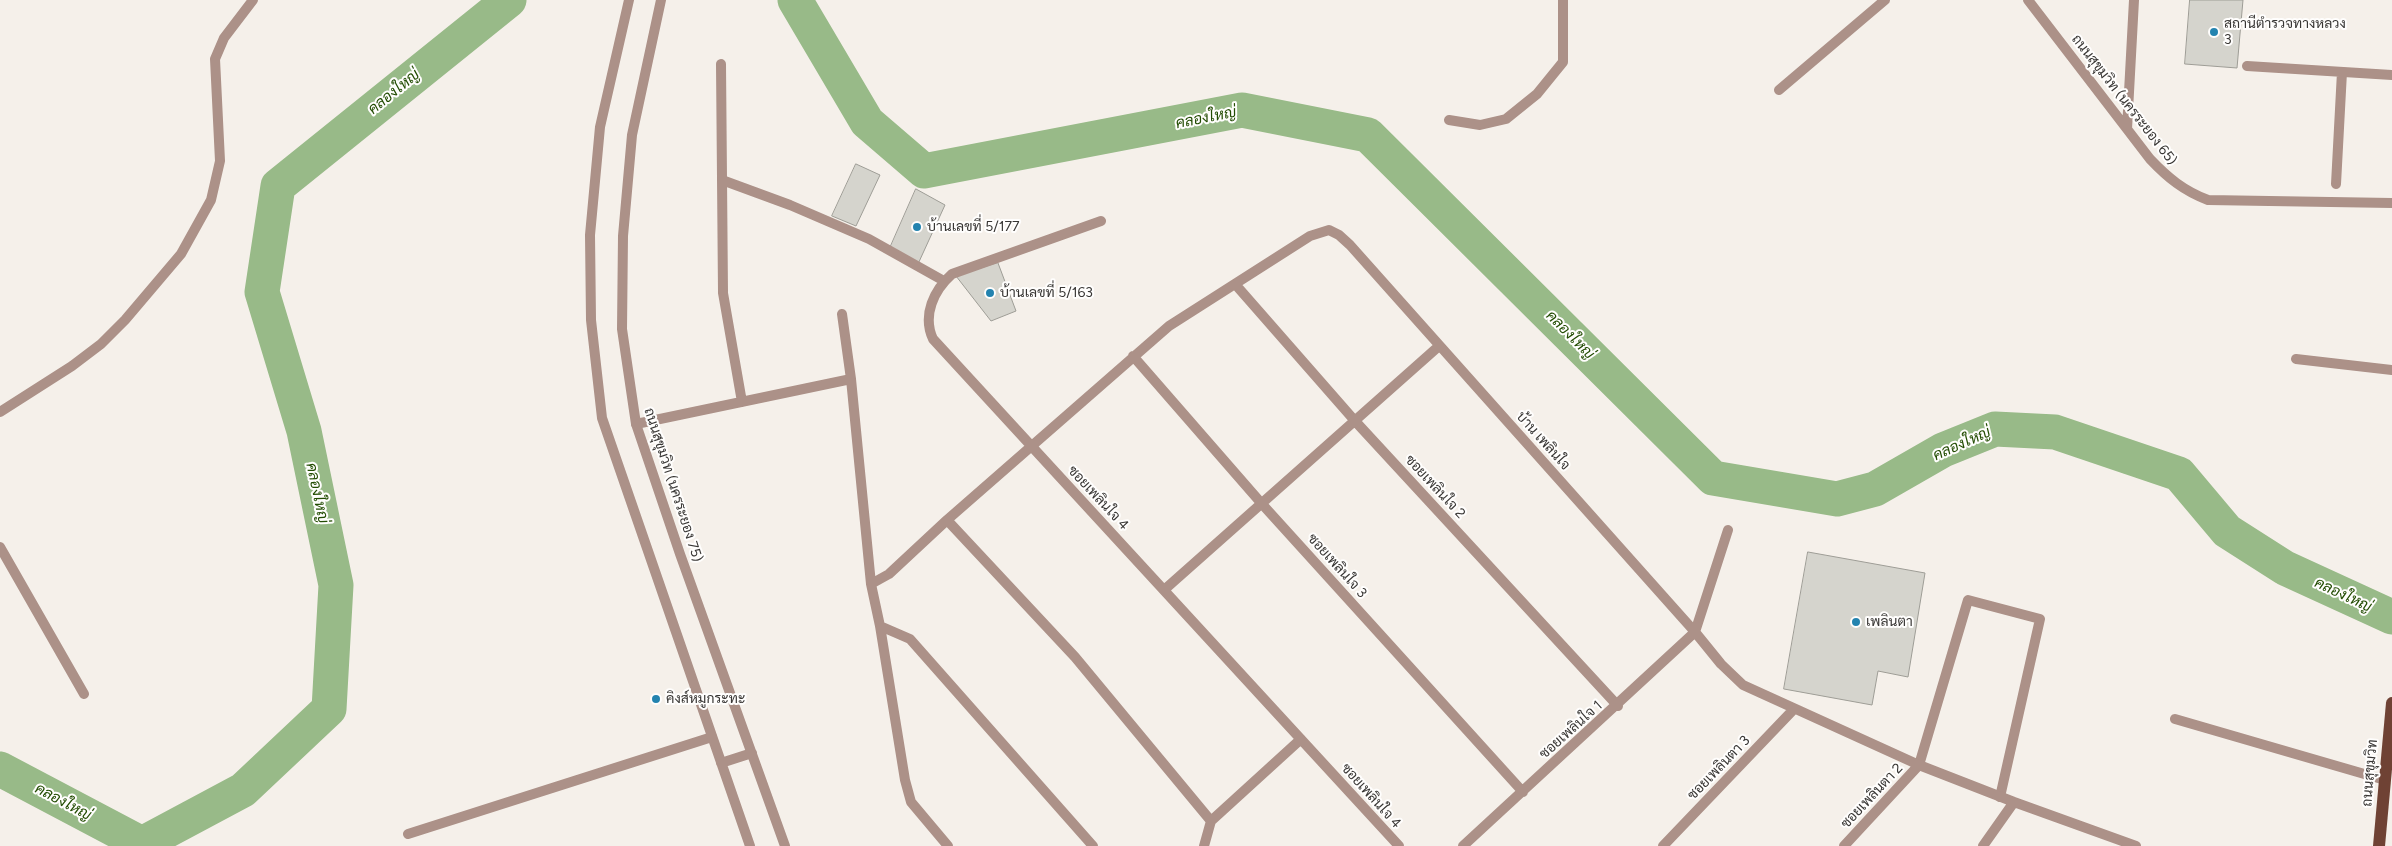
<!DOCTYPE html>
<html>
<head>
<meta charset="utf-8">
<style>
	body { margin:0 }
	canvas { display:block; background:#f5f0ea }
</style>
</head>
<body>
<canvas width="2392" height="846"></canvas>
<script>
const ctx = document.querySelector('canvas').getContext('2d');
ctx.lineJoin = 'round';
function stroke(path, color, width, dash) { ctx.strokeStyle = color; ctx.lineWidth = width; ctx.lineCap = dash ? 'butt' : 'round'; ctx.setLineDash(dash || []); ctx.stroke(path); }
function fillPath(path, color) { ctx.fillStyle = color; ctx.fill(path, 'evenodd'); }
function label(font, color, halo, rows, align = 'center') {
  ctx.font = font + ' Figtree,Sarabun,sans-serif'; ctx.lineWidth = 4; ctx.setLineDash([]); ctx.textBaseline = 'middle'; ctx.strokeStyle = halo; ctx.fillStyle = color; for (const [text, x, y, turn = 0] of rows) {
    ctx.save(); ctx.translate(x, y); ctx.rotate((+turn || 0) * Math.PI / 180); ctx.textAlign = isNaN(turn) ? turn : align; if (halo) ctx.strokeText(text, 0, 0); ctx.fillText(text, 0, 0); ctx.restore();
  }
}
const river = new Path2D(`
	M795,0L867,122L924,171L1242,110L1368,135L1713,478L1837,499L1875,489L1943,450L1995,429L2055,432L2179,474L2227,531L2285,568L2392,617
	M0,769L142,844L243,790L329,709L336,585L304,431L262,292L278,186L509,0`);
const building = new Path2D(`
	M2190,0H2243L2237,68L2185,64Z
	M856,164L880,175L856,226L832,216Z
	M916,189L945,205L918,264L890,248Z
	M998,263L1016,311L991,321L956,276Z
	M1808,552L1925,573L1908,677L1878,671L1872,705L1784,689Z`);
const service = new Path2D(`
	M2247,66L2392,75
	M1779,90L1885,0
	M1449,120L1480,125L1506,119L1537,94L1563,62V0
	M2336,184L2342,72
	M2296,359L2392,370
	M2175,719L2385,780
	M1919,765L1968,600L2040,619L2000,797
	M408,834L712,737`);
const minor = new Path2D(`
	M2028,0L2150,159C2168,178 2184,191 2208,200L2392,203
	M721,64L723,293L742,402
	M2127,129L2134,0
	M722,180L790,205L869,239L944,281
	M1101,221L952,274C934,290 922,315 933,339L1399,846
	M1235,284L1355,421L1618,706
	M842,314L851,379L871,584L880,626L905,780L911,802L948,846
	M1133,356L1262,504L1523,792
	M0,412L72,366L101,344L125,320L181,254L211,200L220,161L215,59L224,38L253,0
	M636,424L851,379
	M947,520L1075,657L1211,821
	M0,547L84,694
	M871,584L889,574L947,520L1169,326L1310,236L1329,230L1339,235L1350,245L1695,632L1721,664L1743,685L1919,765L2014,802L2136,846
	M1164,590L1439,346
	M880,626L910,639L1093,846
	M1204,846L1211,821L1301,739
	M1463,846L1695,632L1728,530
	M1663,846L1794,709
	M1844,846L1919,765
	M1983,846L2014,802`);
const tertiary = new Path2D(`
	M629,0L600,127L590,235L591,320L602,418L750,846
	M661,0L632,135L623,236L622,329L636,424L680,554L785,846
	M721,763L752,753`);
const primary = new Path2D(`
	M2379,846L2392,703`);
const markers = [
	[2214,32,5,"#2383af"],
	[917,227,5,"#2383af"],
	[990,293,5,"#2383af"],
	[1856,622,5,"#2383af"],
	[656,699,5,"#2383af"]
];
const poiNames = [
	["สถานีตำรวจทางหลวง",2224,24],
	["3",2224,40],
	["บ้านเลขที่ 5/177",927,227],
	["บ้านเลขที่ 5/163",1000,293],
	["เพลินตา",1866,622],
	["คิงส์หมูกระทะ",666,699]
];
const streetNames = [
	["ถนนสุขุมวิท (นครระยอง 65)",2124,100,52],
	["บ้าน เพลินใจ",1543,441,48],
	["ถนนสุขุมวิท (นครระยอง 75)",673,485,72],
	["ซอยเพลินใจ 2",1435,487,47],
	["ซอยเพลินใจ 4",1098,498,47],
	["ซอยเพลินใจ 3",1337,566,48],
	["ซอยเพลินใจ 1",1571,730,-42],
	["ซอยเพลินตา 3",1719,768,-46],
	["ถนนสุขุมวิท",2370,773,-85],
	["ซอยเพลินใจ 4",1371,796,48],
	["ซอยเพลินตา 2",1872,796,-47]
];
const waterNames = [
	["คลองใหญ่",394,92,-39],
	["คลองใหญ่",1206,118,-11],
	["คลองใหญ่",1570,335,45],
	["คลองใหญ่",1962,444,-24],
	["คลองใหญ่",317,493,78],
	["คลองใหญ่",2343,595,25],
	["คลองใหญ่",63,802,28]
];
stroke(river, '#98ba88', 35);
fillPath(building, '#d5d4cd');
stroke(building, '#9e9d96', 1);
stroke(service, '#ac9188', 10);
stroke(minor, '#ac9188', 10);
stroke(tertiary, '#ac9188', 10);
stroke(primary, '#6f4234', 12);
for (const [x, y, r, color] of markers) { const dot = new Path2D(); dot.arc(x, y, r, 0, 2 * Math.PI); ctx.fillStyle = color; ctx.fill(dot); stroke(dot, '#fffefd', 2); }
label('14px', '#383634', '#fffefd', poiNames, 'left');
label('14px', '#383634', '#fffefd', streetNames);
label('italic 15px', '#224c02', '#fffefd', waterNames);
</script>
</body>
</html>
